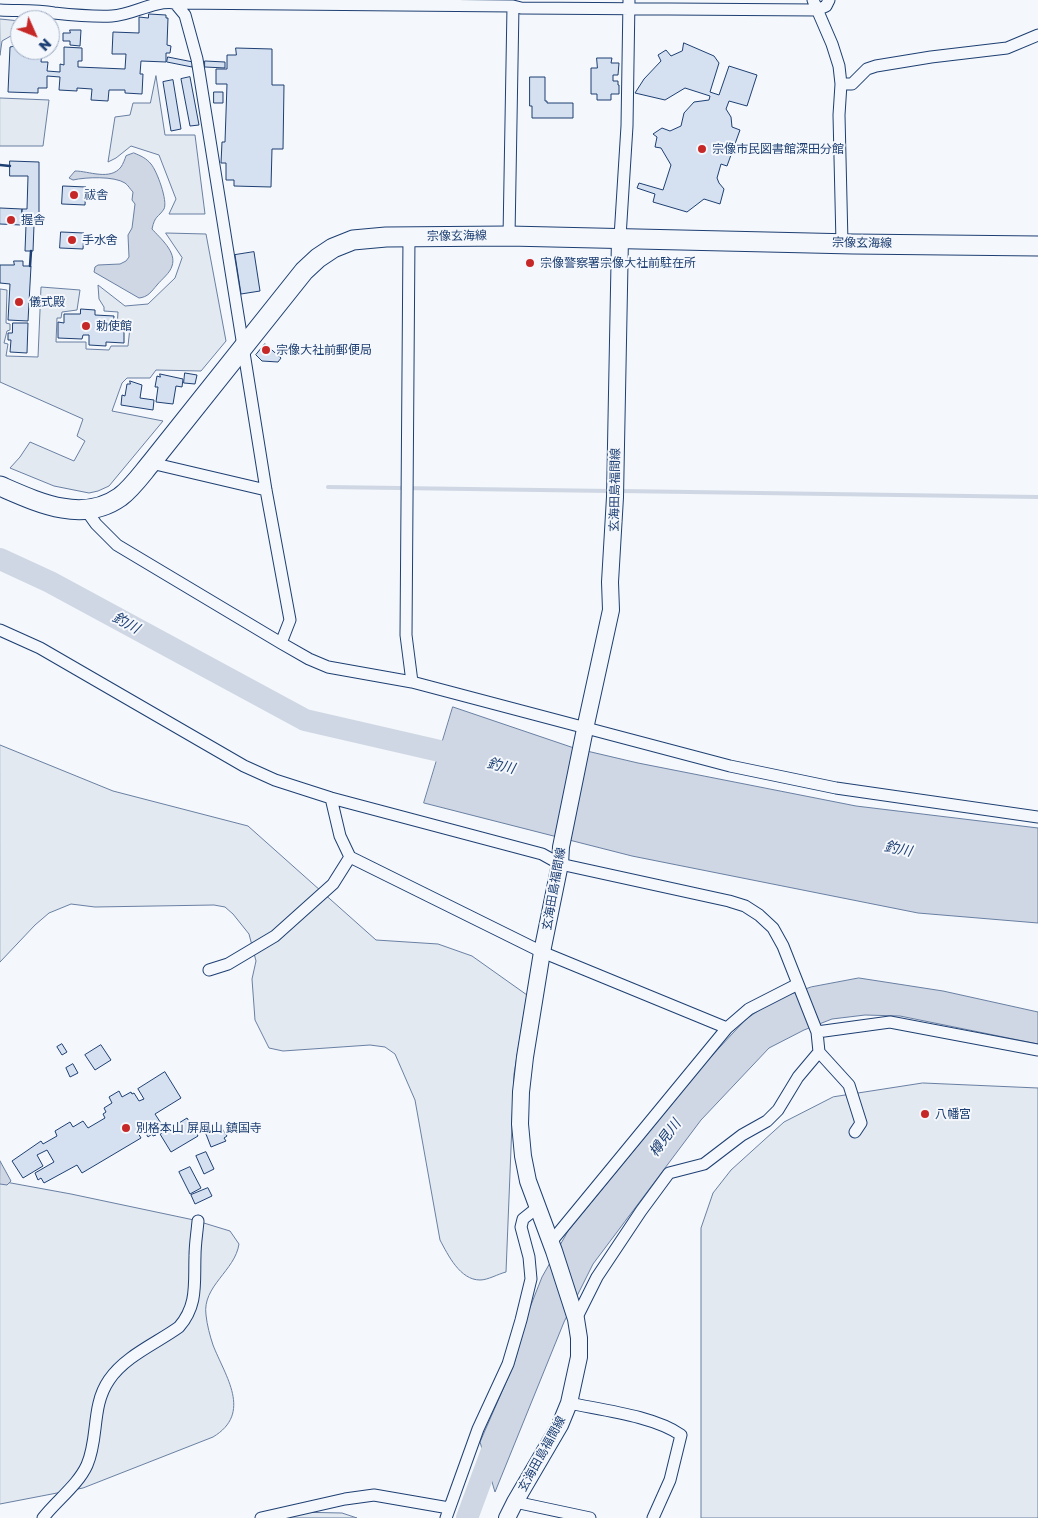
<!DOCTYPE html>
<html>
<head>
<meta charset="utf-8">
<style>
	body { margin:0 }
	#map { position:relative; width:1038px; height:1518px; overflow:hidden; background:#f4f7fb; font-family:"Golos Text",sans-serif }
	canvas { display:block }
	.north { position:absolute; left:10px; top:10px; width:50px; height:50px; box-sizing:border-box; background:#f4f7fb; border:1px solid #9eadc5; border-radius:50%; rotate:134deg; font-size:14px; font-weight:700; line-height:20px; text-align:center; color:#1d3f73 }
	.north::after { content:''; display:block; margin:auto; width:18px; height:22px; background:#c62828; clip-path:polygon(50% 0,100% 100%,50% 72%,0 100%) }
</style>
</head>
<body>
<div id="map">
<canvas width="1038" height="1518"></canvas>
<div class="north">N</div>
</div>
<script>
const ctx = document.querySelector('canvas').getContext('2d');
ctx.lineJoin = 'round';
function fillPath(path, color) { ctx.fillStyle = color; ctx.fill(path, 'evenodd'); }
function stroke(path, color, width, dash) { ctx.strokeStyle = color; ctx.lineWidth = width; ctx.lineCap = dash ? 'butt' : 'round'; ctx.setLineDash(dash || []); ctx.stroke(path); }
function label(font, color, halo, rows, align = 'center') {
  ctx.font = font + ' "Golos Text","Noto Sans JP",sans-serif'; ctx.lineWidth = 4; ctx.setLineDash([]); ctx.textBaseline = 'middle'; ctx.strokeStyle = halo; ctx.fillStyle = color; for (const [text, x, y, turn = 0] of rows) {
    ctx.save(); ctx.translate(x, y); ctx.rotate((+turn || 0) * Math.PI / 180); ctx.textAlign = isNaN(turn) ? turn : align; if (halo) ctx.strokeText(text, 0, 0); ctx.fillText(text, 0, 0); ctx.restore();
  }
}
const green = new Path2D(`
	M0,19L20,21V33H16L2,41L0,55Z
	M156,76L165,135H195L205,214H169L176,199L159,155L131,146L116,158L108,162L115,117L130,115L133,103H150Z
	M0,98L49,100L43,146H0Z
	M166,233L206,234L226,341L201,371L156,370L150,378H127L122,383L112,411L163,421L109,486L98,491L89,493L54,486L10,468L20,457L30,442L74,461L85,441L77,436L83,419L0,382V289L7,290L6,323L10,324V330L7,331L4,343L8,344L6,356L38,357L41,287L80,290L77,310L62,312L61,318H57L56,342H86V349L109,350L111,346H128L130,327H117L118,312L104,311V307L99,299L98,285L125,306L148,304L175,278L182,258Z
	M0,745L113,791L248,826L376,940L438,944L472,956L527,995L514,1074L506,1272C498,1274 488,1280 480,1280C460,1280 448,1255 440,1240L415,1100L395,1054L385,1047L370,1045L283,1051L269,1048L255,1020L252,979L256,961L249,934L233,914L225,907L214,905L95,907L71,904L49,913L35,925L0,962Z
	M923,1083L1038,1088V1518H701V1228L713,1193L731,1170L784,1122L833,1097Z
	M0,1181L71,1194L194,1220L230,1231L239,1244C235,1271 202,1286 206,1315C207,1325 210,1336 213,1345C225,1376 253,1413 213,1437L83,1488L0,1504Z
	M293,1512L342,1513L357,1518H258Z`);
const water = new Path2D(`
	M134,153C141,156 146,158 151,164C157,171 168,201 164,209C158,218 155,215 152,229C160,238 177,252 172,266C170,273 162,279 157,285C151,292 148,297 139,298L94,272L95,267L98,265L120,264L126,261L129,257L128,235L132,228L135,204L132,200L133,192C130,189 128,185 125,183C114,176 86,177 73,180L69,178L75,171C89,171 110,181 121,167C123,164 125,159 126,156Z
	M453,707L574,748L638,763L856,806L1038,828V923L918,913L632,856L424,803Z
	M859,978L943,991L1038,1012V1044L900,1016L865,1015L832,1019L804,1030L769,1048L701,1120L593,1264L564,1322L495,1492L480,1442L514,1364L529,1310L542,1277L568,1231L707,1061L746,1019L764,1007L788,995L811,987Z
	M0,1161L11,1181L7,1185L0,1184Z`);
const stream = new Path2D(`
	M328,487L610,491
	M620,491L1038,497`);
const river = new Path2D(`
	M0,559L50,582L305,720L470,758
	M467,1518L497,1437`);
const building = new Path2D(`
	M149,14L166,15V18H168L167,45L171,46L170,53H166V62L141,61L140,74H143L142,94L125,93V90H109L108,101L91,100L92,89L77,88V91L59,90L60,77L47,76V88H38V93L8,92L10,47L20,45V50H42L41,62H48L47,71L60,72V64L64,65V47L82,48V61H78V67L125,69L126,54H112L113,32L139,33V17L148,18Z
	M70,30H81L80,46L70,45V41H63V33H70Z
	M684,43L714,56L719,63L710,92L719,95L729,66L757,75L747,106L729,101L726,109L731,117L732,127L740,130L727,166L721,164L717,178L719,183L724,189L720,204L704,199L687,212L653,202L655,194L637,188L639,183L663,190L671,165L661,148L655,147L657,137L653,134L662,128L670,131L681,126L684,113L694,102L709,100L710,96L685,88L665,100L635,93L644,79L661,61L658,55L666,50L671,56L682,51Z
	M236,48L272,49V85H284L283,149H272L271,187L234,186V180H226V163H221L222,142H225L227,84H216V69H227V55H236Z
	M168,57L193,62L192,67L167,62Z
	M597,58H612L611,63H619L618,75H613V81H618V85H619V94H611V100H597V94H591V68H597Z
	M205,61L225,62V68L205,67Z
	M190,77L199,125L190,126L181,79Z
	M530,77H545V101H547V103H573V118H532V106H530Z
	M173,80L181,129L171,131L163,82Z
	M214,92H223V103H214Z
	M10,161L39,162V225H34L33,251H25L26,225H21L22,209H27L28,176H10Z
	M63,186L86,187L85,205L62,204Z
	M0,208L22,209L21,225L0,224Z
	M61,232L84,233L83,249L60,248Z
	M254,252L260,291L241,294L235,255Z
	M14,261H23V266H31L28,321L8,320L10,284L0,283V265H14Z
	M81,309L95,310V315L114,316L113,329H124V343L106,342V346L89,345V335H83L82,339L58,338V322L64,323V314H80Z
	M13,323H28L27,353L10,352L11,340H8V333H12Z
	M265,344L281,358L278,362L262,361L256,355Z
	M185,373L197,375L195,384L184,383Z
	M160,374L183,379L182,387L176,386L173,404L156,402L158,387H155L157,376L160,377Z
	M130,381L142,385L140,398L154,400L153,410L121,405L122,395L125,396L127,384H130Z
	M62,1044L67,1052L62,1055L57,1047Z
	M101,1045L111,1060L95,1070L85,1055Z
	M73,1064L78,1073L70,1077L66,1068Z
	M165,1072L181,1098L155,1114L166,1131L187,1118L198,1136L171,1152L160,1134L162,1133L160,1130L154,1133L156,1135L153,1136L152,1134L148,1137L144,1130L138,1133L141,1138L82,1173L77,1165L44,1183L41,1178L38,1180L35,1173L54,1162L47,1150L37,1155L43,1166L23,1178L12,1161L41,1141L43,1144L57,1136L55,1131L70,1122L73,1127L83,1121L88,1128L105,1118L103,1114L106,1112L104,1108L112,1103L109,1097L119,1091L122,1097L131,1092L132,1094L134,1093L139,1101L144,1099L138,1089Z
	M221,1127L227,1136L224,1138L226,1141L211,1147L206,1134Z
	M206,1152L214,1169L204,1174L196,1156Z
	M190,1167L201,1188L190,1194L179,1172Z
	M208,1188L212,1196L195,1204L191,1195Z`);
const minor = new Path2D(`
	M175,0V3L185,15L197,59L266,490L290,620L281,643
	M813,0L832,44L839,66L841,84L839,115L842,243
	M0,10C18,11 36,10 54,13C73,15 92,17 112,16C133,15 153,0 175,3L513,6L521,8L817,10L826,6L829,0
	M841,84H852L867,69L876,66L931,57L1007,48L1038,35
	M509,236L513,6
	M409,237L406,635L412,682
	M620,237L627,126L629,0
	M151,463L266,490
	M86,510L96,524L117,545L281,643L309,659L328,667L412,682L730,766L836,788L1038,817
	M0,630L40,648L199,740L244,766L275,780L331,798L542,854L560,864L729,901L745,906L759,915L773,928L783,946L817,1032L819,1052L798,1077L778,1110L767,1121L742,1135L704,1164L669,1173L641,1211L597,1277L576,1319
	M331,798L340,836L350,857L542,952L727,1028
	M209,970L228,964L275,936L333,884L350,857
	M817,1032L890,1022L1038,1050
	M819,1052L849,1085L861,1123L855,1132
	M551,1242L727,1028L749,1009L798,984
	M569,1403C602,1410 654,1416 681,1435L670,1480L653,1518
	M515,1502L590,1518
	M43,1518C56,1501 78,1485 87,1465C99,1438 91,1406 109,1380C125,1356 157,1343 179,1327C198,1305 194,1284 195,1256C195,1244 197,1233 198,1221
	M261,1518L345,1499L374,1495L449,1508
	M446,1518L478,1429L508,1364L521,1320L531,1279L529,1257L521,1227L523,1219L538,1207`);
const secondary = new Path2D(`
	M507,1518L515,1502L560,1425L569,1403L579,1357V1338L576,1319L554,1251L528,1181L523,1156L520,1124L521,1092L525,1057L542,952L560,864L561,847L585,729L611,610L610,582L615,497L620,237`);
const primary = new Path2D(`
	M0,486C37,502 82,524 120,497C132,488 141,475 151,463L304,271L318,258L333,248L353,240L386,237L509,236L853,244L1038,246`);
const wall = new Path2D(`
	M0,165L10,166
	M30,266L31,251`);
const markers = [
	[702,149,5,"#c62828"],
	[74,195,5,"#c62828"],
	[11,220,5,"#c62828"],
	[72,240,5,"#c62828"],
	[530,263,5,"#c62828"],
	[19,302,5,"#c62828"],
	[86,326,5,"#c62828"],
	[266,350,5,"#c62828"],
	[925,1114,5,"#c62828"],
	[126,1128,5,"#c62828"]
];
const poiNames = [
	["宗像市民図書館深田分館",712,149],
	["祓舎",84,195],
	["握舎",21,220],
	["手水舍",82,240],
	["宗像警察署宗像大社前駐在所",540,263],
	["儀式殿",29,302],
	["勅使館",96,326],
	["宗像大社前郵便局",276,350],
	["八幡宮",935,1114],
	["別格本山 屏風山 鎮国寺",136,1128]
];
const streetNames = [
	["宗像玄海線",457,236,-1],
	["宗像玄海線",862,243,1],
	["玄海田島福間線",615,490,-89],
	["玄海田島福間線",554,889,-80],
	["玄海田島福間線",542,1454,-61]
];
const waterNames = [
	["釣川",126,623,28],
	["釣川",501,766,13],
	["釣川",898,849,12],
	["樽見川",665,1138,-53]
];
fillPath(green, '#e3e9f0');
stroke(green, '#687fa3', 1);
fillPath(water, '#cfd7e4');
stroke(water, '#687fa3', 1);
stroke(stream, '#cfd7e4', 4);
stroke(river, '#cfd7e4', 22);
fillPath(building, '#d5e0f0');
stroke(building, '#1d3f73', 1);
stroke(minor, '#1d3f73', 13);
stroke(secondary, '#1d3f73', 18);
stroke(primary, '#1d3f73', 21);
stroke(minor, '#f4f7fb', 11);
stroke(secondary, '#f4f7fb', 16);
stroke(primary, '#f4f7fb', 19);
stroke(wall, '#1d3f73', 2.5);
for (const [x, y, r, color] of markers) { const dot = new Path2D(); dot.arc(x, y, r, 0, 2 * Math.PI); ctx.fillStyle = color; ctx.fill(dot); stroke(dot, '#f4f7fb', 2); }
label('12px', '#1d3f73', '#f4f7fb', poiNames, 'left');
label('12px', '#1d3f73', '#f4f7fb', streetNames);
label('italic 14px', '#1d3f73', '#f4f7fb', waterNames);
</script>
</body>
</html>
